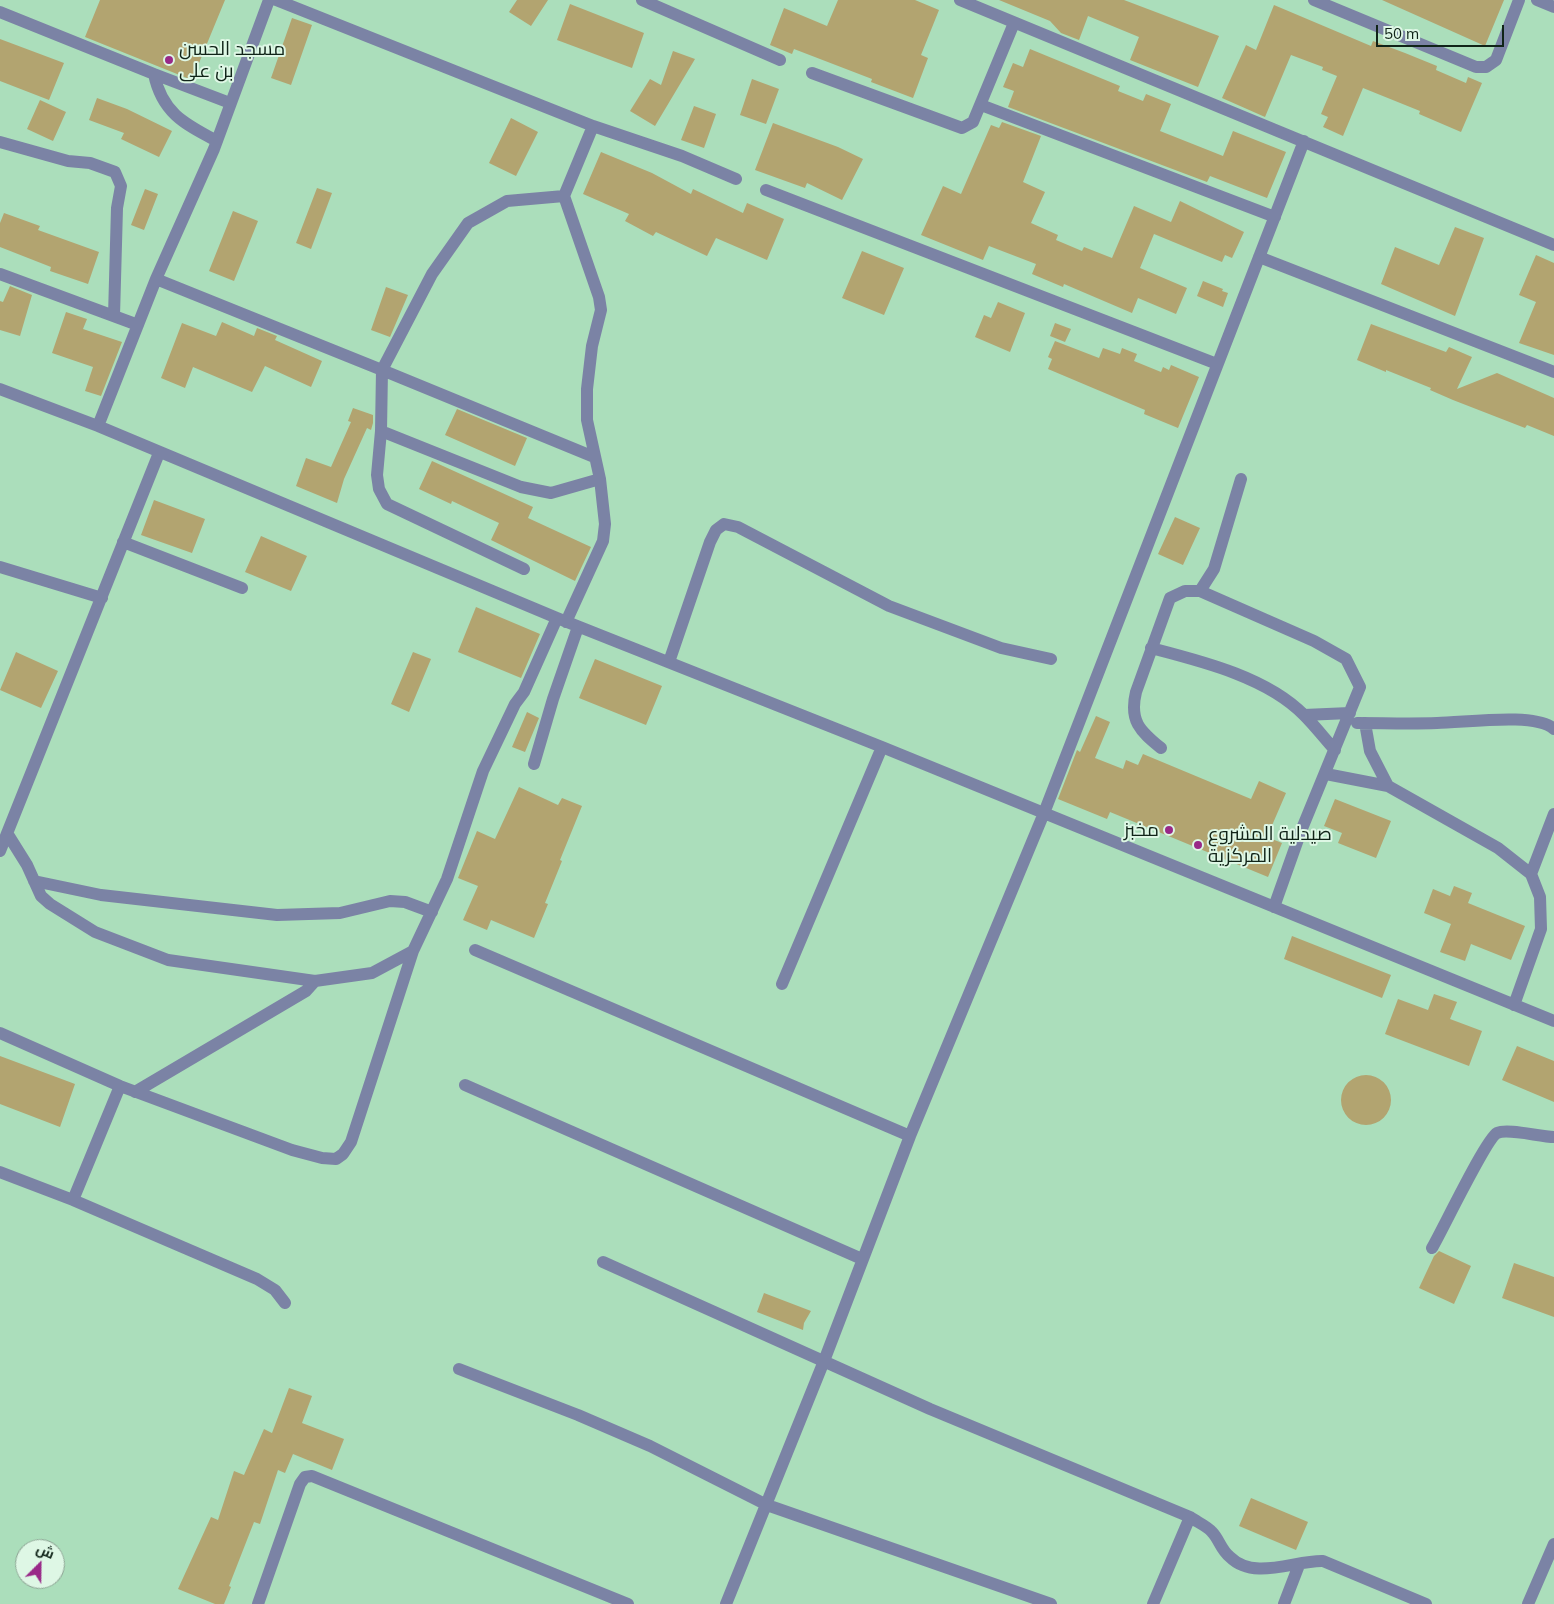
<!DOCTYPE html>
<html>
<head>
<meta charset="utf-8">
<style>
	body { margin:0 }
	#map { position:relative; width:1554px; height:1604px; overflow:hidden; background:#abdebb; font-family:Mulish,Cairo,sans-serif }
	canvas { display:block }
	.north { position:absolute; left:15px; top:1539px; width:50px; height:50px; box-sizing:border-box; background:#def7e5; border:1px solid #8ca393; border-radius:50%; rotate:23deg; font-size:14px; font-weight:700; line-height:20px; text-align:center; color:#102418 }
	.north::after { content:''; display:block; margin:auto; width:18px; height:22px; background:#992988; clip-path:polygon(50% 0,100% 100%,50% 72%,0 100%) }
	.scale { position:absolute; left:1376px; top:25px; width:128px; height:22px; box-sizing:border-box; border:2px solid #102418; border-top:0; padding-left:6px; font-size:15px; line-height:18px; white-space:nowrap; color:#102418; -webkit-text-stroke:4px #def7e5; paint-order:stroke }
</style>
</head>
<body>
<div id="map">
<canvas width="1554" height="1604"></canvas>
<div class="north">ش</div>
<div class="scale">50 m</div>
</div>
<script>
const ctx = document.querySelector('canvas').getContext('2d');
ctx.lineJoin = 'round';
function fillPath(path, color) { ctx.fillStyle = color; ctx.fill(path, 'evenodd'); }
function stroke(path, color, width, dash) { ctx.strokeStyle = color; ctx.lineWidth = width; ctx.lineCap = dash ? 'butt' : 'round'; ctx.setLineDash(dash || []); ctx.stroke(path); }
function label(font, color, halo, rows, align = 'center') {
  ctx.font = font + ' Mulish,Cairo,sans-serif'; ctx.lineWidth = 4; ctx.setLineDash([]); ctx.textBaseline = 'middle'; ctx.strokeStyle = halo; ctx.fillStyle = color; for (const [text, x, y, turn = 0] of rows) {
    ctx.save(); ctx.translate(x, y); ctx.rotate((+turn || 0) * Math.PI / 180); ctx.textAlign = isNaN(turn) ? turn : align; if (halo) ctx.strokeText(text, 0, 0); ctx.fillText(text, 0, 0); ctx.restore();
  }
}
const building = new Path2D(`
	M100,0H225L192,80L85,37Z
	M517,0H548L531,26L509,12Z
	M838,0H915L939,10L921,55L928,58L913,98L871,82L872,79L794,49L792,54L770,45L784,8L827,26Z
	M999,0H1124L1219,36L1198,87L1130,60L1139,37L1088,16L1079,40L1061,33L1050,21Z
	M1382,0H1504L1485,46Z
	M570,4L644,33L632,68L557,40Z
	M1274,5L1371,46L1373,41L1405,53L1437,66L1436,70L1466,83L1468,77L1482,83L1461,132L1419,114L1420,111L1363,88L1343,136L1323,127L1328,117L1321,114L1337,76L1322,70L1323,67L1291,55L1265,117L1222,98L1246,45L1256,50Z
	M292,18L312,25L291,85L271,78Z
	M0,39L64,63L49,100L0,81Z
	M1030,49L1120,86L1118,91L1143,101L1146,94L1171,104L1160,131L1223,156L1233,131L1286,152L1267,198L1210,176L1207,182L1008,107L1014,91L1003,87L1013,63L1023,67Z
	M673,51L695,59L655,126L630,111L650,79L661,85Z
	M752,79L779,89L766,124L740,115Z
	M97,98L127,109L172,131L159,157L121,139L124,133L89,120Z
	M40,100L66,112L53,141L27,129Z
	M694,106L716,114L704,148L681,140Z
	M511,118L538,132L516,176L489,163Z
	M1002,122L1041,136L1023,182L1045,192L1031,223L1058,235L1056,240L1082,251L1084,247L1112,258L1134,206L1171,222L1180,201L1244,232L1232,258L1225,255L1222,262L1154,234L1140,268L1187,288L1176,314L1138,298L1132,313L1064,284L1063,287L1032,274L1036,264L989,246L983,260L921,235L943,186L961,194L991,125L999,128Z
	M773,123L838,147L863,159L842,200L807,183L805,188L755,170Z
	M601,152L652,173L691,194L693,189L743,213L747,203L784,219L767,260L716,238L707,256L656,232L653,236L625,221L629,214L583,194Z
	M317,188L332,193L311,249L296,243Z
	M145,189L158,194L144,230L131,225Z
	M233,211L258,221L234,281L209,271Z
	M4,213L40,226L38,230L99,252L88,284L50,271L51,267L0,247V223Z
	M1455,227L1484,238L1455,316L1381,284L1395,247L1439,265Z
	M862,251L904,268L884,315L842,298Z
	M1536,255L1554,263V355L1519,343L1536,302L1519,295Z
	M1203,281L1223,289L1222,291L1228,293L1223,307L1197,296Z
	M10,286L32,295L20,336L0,330V301L3,302Z
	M386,287L408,295L390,337L371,330Z
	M998,302L1025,313L1010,352L975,337L984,315L991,318Z
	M66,312L87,319L83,329L122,342L101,396L85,391L93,367L52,353Z
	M222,322L254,336L257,328L277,336L275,340L322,361L311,387L265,366L252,392L193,367L185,388L161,378L182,323L216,336Z
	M1055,323L1071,329L1065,342L1050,336Z
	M1371,324L1446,352L1449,347L1472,357L1457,389L1497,373L1554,398V436L1527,425L1525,428L1453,400L1430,390L1431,388L1386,370V372L1357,360Z
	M1055,341L1099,358L1103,348L1120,354L1122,348L1137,354L1134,361L1161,372L1163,367L1169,370L1171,365L1199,377L1178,428L1144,414L1145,410L1048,369L1052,359L1048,357Z
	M353,408L373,415V423L371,430L367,428L344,479L337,503L296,486L306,458L331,467L351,422L348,421Z
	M457,409L527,438L515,466L445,435Z
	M432,461L533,507L528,518L591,547L575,581L491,540L499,523L452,501L451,504L419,489Z
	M154,500L205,519L192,553L141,535Z
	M1175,517L1200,528L1183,565L1158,554Z
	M261,536L307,556L291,591L245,572Z
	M476,607L540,634L521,678L458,652Z
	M16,652L58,671L41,708L0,690Z
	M413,652L431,659L409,712L391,704Z
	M595,659L662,686L646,725L579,698Z
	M527,712L539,718L525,752L512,747Z
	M1096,716L1110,722L1095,758L1123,769L1126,760L1138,765L1143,754L1251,799L1259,781L1286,793L1267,837L1282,843L1268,877L1110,812L1107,819L1058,799L1077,750L1080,752Z
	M519,787L558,805L562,798L582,806L560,860L562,861L545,903L548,904L534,938L491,920L487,930L463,920L478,886L458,878L477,831L495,839Z
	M1335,799L1391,821L1376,858L1338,843L1342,833L1324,826Z
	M1454,886L1472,893L1468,903L1525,926L1511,960L1471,944L1465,961L1440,952L1451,924L1424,913L1433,889L1450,896Z
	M1292,936L1391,975L1382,998L1284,959Z
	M1434,994L1457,1002L1450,1019L1482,1031L1469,1066L1385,1034L1398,999L1428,1010Z
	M1517,1046L1554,1061V1102L1502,1080Z
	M0,1056L75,1084L60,1127L0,1104Z
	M1341 1100a25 25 0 1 1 50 0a25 25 0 1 1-50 0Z
	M1439,1251L1471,1266L1454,1304L1419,1288L1434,1256Z
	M1514,1263L1554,1277V1317L1502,1298Z
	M764,1293L811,1311L804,1323L803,1330L757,1312Z
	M289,1388L312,1396L302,1423L344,1439L332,1470L293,1454L285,1473L278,1470L260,1524L254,1522L229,1586L231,1587L224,1604H215L178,1589L211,1517L218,1520L234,1471L244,1475L264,1429L272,1433Z
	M1251,1498L1308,1522L1296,1550L1239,1526Z`);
const minor = new Path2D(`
	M276,0L593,126L682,156L736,179
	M642,0L780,60
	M960,0L1554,245
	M1314,0L1476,67H1486L1496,60L1519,0
	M1537,0L1554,7
	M0,12L154,74C162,113 185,124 217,141
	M812,73L962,128L973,122L1014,23
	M154,74L230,103
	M981,105L1275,217
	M0,142L68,161L90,163L115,172L121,186L117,208L114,316
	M766,190L1217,364
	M564,196L507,201L468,223L432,274L382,370L594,457
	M1259,257L1554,372
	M0,274L138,325
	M156,279L382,370L381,431L377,475L379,489L387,504L524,569
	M0,389L98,426L557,618L882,747L1554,1021
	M98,426L156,279L214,149L269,0
	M381,431L521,487L551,493L600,479
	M123,542L242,588
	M0,567L102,598
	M1200,591L1314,641L1346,659L1360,687L1301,831L1274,907
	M566,622L603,541L605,524L600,479L587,420V389L592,346L601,310L599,297L564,196L593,126
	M1151,648C1201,661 1267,677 1304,715C1315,726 1325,739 1335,750
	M669,662L710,542L716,530L724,524L738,527L889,606L1001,648L1051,659
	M1304,715L1350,713
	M1357,723C1383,723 1410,724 1437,723C1464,723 1535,712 1554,729
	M1365,723L1370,751L1388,786L1498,848L1531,874L1540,897L1541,929L1514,1005
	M1161,748C1140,731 1129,721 1136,692L1170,598L1185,591H1200L1214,569L1241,479
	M534,764L553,699L578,627
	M1326,774L1388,786
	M7,833L27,865L41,896L50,904L95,932L168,960L315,981L372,973L413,951
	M0,851L159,453
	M1531,874L1554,814
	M34,881L101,895L277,915L340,913L390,901L405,902L432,912
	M475,950L910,1136
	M782,984L882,747
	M0,1033L120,1086L292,1150L322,1158L336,1159L343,1154L351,1142L413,951L447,879L483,771L515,704L524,692L557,618
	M465,1085L862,1259
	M135,1092L306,991L315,981
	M0,1172L73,1200L257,1279L275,1290L285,1303
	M73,1200L120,1086
	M1432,1248C1442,1231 1486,1139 1497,1133C1508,1128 1540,1137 1554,1137
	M603,1262L930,1409L1190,1517C1197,1522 1207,1526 1212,1532C1219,1539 1221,1550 1230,1557C1254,1581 1295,1560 1323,1561L1426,1604
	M459,1369L578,1415L650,1446L767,1505L1051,1604
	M258,1604L300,1484L305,1477L312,1476L628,1604
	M726,1604L824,1361L910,1136L1044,813L1304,141
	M1153,1604L1190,1517
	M1284,1604L1299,1565
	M1528,1604L1554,1544`);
const markers = [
	[169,60,5,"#992988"],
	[1169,830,5,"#992988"],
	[1198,845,5,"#992988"]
];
const poiNames = [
	["مسجد الحسن",179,49],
	["بن على",179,71],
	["مخبز",1159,830,"right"],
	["صيدلية المشروع",1208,834],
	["المركزية",1208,856]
];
fillPath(building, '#b2a470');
stroke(minor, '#7b83a5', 12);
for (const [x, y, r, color] of markers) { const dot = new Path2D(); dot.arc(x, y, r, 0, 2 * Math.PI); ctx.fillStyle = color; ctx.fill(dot); stroke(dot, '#def7e5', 2); }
label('19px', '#102418', '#def7e5', poiNames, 'left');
</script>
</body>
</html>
